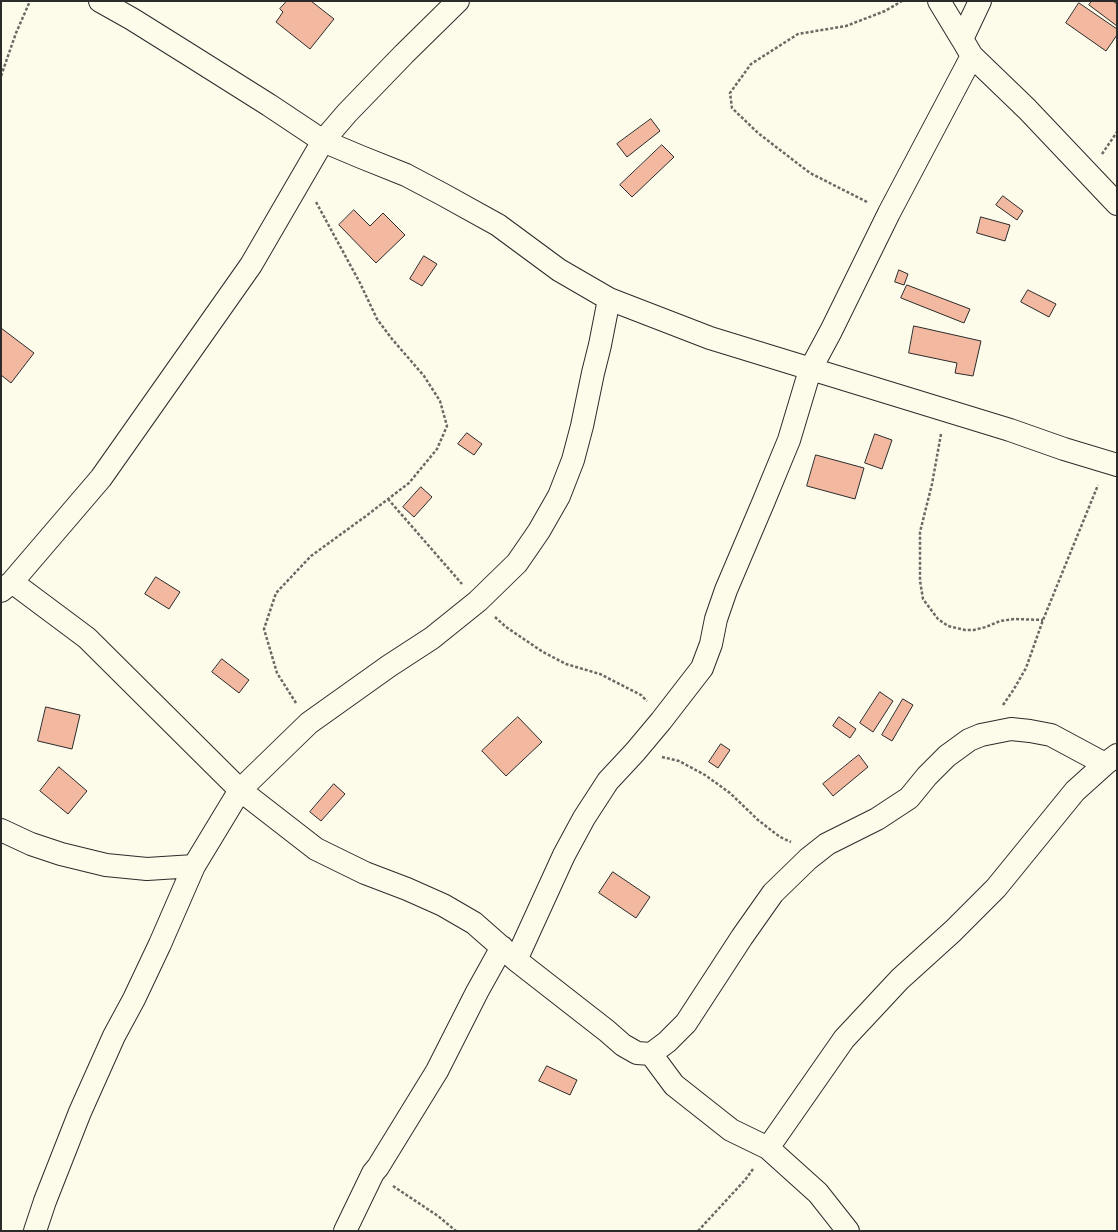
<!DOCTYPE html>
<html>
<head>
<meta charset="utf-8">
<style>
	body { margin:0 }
	#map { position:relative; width:1118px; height:1232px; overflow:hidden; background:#fdfbea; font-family:"Noto Sans",sans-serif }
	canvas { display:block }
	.frame { position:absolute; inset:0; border:2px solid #2b2b2b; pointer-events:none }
</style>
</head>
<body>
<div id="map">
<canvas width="1118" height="1232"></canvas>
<div class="frame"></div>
</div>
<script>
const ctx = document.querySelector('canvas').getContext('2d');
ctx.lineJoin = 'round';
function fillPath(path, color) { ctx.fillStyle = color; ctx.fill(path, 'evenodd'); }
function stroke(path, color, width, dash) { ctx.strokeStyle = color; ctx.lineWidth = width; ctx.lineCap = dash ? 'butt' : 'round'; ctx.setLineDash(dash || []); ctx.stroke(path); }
const building = new Path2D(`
	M287,1H311L334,19L310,49L276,22L283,12L280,9Z
	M1092,1H1113L1117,4V26L1089,5Z
	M1079,3L1117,29V35L1106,51L1066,23Z
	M651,119L660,131L627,157L617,144Z
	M662,145L674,157L632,197L620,185Z
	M1003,196L1023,211L1017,220L996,205Z
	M354,210L370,226L383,213L405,235L376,263L339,225Z
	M981,217L1010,225L1005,241L977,233Z
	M424,256L437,264L422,286L410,279Z
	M899,270L908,274L904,285L895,282Z
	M907,285L970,309L964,323L901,298Z
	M1028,290L1056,304L1049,317L1021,302Z
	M914,326L981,341L973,376L955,373L957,363L909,353Z
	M1,328L34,353L11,383L1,375Z
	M467,433L482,444L474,455L458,444Z
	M875,434L892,440L882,469L865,463Z
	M816,455L864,468L855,499L807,486Z
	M421,487L432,497L414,517L403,507Z
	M156,577L180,592L169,609L145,594Z
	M222,659L249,680L239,693L212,672Z
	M880,692L893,701L873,732L860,723Z
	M903,699L913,705L892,741L882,735Z
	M46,707L80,715L72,749L38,741Z
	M518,717L542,742L506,776L482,751Z
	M839,717L856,729L850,738L833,726Z
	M721,744L730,750L718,768L709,762Z
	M859,755L868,767L833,796L823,784Z
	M59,767L87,791L68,814L40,791Z
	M334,784L345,794L321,821L310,812Z
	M613,872L650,897L636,918L599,893Z
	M547,1066L577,1080L570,1095L539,1081Z`);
const path = new Path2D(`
	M1,76L16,33L30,1
	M1102,154L1117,132
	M867,202L810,173L758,133L732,108L730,93L751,64L798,34L846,26L885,11L902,1
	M941,434L932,484L920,532V581L923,599L938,619L948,626L965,630H974L986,627L1000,621L1014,619L1043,620
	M388,499L462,584
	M495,617L506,627L543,652L566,664L600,674L641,695L647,701
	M296,703L277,673L264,629L276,593L311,556L366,516L409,483L437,449L447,426L440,401L424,376L392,339L377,319L360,283L316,202
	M1003,705L1014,689L1026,668L1043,620L1098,485
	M662,757L679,761L705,775L730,793L758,820L780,837L791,842
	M393,1186L438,1216L456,1231
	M698,1231L745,1180L753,1169`);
const minor = new Path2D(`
	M100,1L132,19L188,54L269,105L323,141L361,157L406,175L442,194L498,225L559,270L609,299L710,338L1010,430L1064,449L1117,465
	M939,1L962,39
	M980,1L962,39L972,56L1027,109L1117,204
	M12,582L87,638L240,790L316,849L365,873L407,889L443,905L474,923L516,960L607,1031L623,1045L637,1053L651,1054L667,1042L686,1023L742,937L773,893L808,859L827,844L877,819L909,798L927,776L947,756L969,740L981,735L1011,729L1030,731L1051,735L1105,764L1117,755
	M1,591L12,582L101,478L251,265L323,141L347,113L404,54L458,1
	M1,830L31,844L61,854L106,865L147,869L194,866
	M516,960L564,855L584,818L608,781L635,752L661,721L702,668L711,644L716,619L726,590L763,503L789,440L810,370L831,331L889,213L972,56
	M651,1054L674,1085L731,1130L768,1148L818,1193L848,1231
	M768,1148L844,1039L900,979L953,931L996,888L1075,791L1105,764
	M35,1231L45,1201L80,1112L114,1036L134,999L160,944L194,866L240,790L309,723L389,666L432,638L478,601L517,563L539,531L559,496L573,460L582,426L593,373L600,345L609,299
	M345,1231L373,1173L378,1167L437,1071L477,992L502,947`);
fillPath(building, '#f2b8a0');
stroke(building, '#2b2b2b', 1);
stroke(minor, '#2b2b2b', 24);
stroke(path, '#6a6964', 2.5, [3, 2]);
stroke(minor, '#fdfbea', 22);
</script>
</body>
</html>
